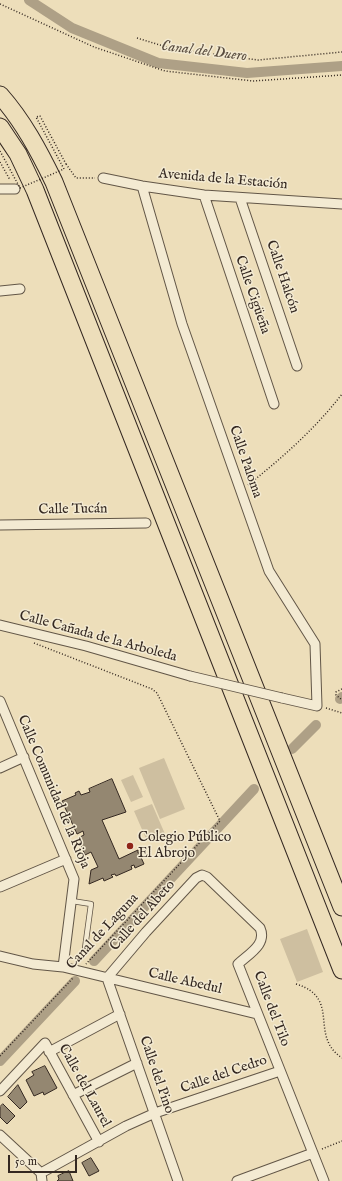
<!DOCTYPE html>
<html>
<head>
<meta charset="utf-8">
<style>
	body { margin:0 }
	#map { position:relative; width:342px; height:1181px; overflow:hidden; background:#eddeba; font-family:"IM FELL English",serif }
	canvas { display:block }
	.scale { position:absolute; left:8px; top:1155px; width:69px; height:18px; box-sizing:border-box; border:2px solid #342821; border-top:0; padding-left:5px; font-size:12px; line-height:14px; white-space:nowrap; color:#342821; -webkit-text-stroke:3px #f3ead2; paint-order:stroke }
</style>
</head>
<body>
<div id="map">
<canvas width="342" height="1181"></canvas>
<div class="scale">50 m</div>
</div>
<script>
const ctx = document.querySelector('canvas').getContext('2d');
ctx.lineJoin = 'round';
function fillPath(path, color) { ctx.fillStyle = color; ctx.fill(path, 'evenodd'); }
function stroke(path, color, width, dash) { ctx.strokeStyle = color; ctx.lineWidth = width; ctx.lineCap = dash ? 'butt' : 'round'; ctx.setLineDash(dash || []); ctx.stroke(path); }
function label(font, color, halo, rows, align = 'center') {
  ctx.font = font + ' "IM FELL English",serif'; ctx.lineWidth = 3; ctx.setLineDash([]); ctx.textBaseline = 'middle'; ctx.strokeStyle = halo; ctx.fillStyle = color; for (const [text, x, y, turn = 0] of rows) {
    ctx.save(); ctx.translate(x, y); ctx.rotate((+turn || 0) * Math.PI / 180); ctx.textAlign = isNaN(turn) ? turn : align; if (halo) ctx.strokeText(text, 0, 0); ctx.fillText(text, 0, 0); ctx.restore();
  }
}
const green = new Path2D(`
	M164,758L185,809L160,819L139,768Z
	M133,775L143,797L131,802L121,780Z
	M152,804L165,834L147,841L134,811Z
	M307,929L323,972L297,982L280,939Z`);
const canal = new Path2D(`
	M29,0L72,28L158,63L247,73L342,66
	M340,699L342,697
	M292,749L316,725
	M94,961L254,789
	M0,1061L75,981`);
const building = new Path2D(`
	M112,779L126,812L102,820L119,859L138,850V853H139L144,864L135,868L134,865L131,866L132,869L116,876L115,874L111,875L113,877L104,881L103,878L89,884L91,870L98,867L91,852L85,855L78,838L84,835L83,831L77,834L62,801L76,795L75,793L79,791L81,795L90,792L89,789Z
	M45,1066L57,1088L44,1095L43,1092L34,1096L26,1080L34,1075L32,1072Z
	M18,1085L27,1102L20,1109L8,1097Z
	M3,1104L15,1116L7,1124L0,1117V1107Z
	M91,1158L99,1171L89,1176L82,1163Z
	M69,1171L73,1181H57L59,1179L58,1176Z`);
const path = new Path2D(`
	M0,4L94,47L165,71L253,81L342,75
	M137,38L173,49L258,60L342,52
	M0,162L10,180
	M66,164L76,178H95
	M248,485C282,458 315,429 342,394
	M34,643L152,689L157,693L220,821L86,964
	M342,689L336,692V695L342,700
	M326,708L342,713
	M296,984C342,998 308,1035 342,1058
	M0,1056L73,978
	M322,1149L342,1141`);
const service = new Path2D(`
	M72,901L91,904L85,948`);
const minor = new Path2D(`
	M103,178L142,186L204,195L342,204
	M142,186L182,324L269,571L315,644L317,706L282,698
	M0,189H15
	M204,195L274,404
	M240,198L297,366
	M0,291L20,289
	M0,525L146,523
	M0,625L86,646L190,676
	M0,701L74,879L63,967
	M0,768L24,757
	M0,887L66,859
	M0,956L33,964L63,967L257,1014
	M107,978L146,932L196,878L202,875L207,877L260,928C267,944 250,953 238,964L324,1181
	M107,978L178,1181
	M49,1052L120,1014
	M0,1091L45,1043L99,1142
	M73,1095L137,1063
	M0,1135L41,1173
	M42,1181L41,1173L126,1126L155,1113L280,1071
	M237,1181L313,1153`);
const motorway = new Path2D(`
	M0,95C23,121 39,151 54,182L342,907
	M0,127L18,154L35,190L342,970`);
const pathBridge = new Path2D(`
	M0,151L20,188L64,169L36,117L40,116L66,164`);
const minorBridge = new Path2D(`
	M190,676L282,698`);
const markers = [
	[130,846,4,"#8f2418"]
];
const streetNames = [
	["Avenida de la Estación",223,180,5],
	["Calle Halcón",282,277,71],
	["Calle Cigüeña",252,295,71],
	["Calle Paloma",245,462,71],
	["Calle Tucán",73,510,-1],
	["Calle Cañada de la Arboleda",98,637,15],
	["Calle Comunidad de la Rioja",53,792,67],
	["Calle del Abeto",143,916,-48],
	["Canal de Laguna",103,932,-47],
	["Calle Abedul",185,982,13],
	["Calle del Tilo",271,1009,69],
	["Calle del Pino",156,1075,71],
	["Calle del Cedro",224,1075,-19],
	["Calle del Laurel",84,1086,61]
];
const poiNames = [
	["Colegio Público",138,838],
	["El Abrojo",138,854]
];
const waterNames = [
	["Canal del Duero",204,52,7]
];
fillPath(green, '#cebfa0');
stroke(canal, '#aea086', 10);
fillPath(building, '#948771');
stroke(building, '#342821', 1);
stroke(service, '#625647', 6);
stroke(minor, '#625647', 11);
stroke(motorway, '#342821', 19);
stroke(path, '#342821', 1.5, [1, 2]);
stroke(service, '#f3ead2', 4.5);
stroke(minor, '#f3ead2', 9);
stroke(motorway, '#eddeba', 17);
stroke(minorBridge, '#625647', 11, []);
stroke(pathBridge, '#342821', 1.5, [1, 2]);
stroke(minorBridge, '#f3ead2', 9);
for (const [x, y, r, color] of markers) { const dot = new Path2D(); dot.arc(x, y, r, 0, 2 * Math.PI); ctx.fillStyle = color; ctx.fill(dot); stroke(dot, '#f3ead2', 1.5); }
label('14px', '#342821', '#f3ead2', streetNames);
label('14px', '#342821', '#f3ead2', poiNames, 'left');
label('italic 15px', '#594c3f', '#f3ead2', waterNames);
</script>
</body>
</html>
